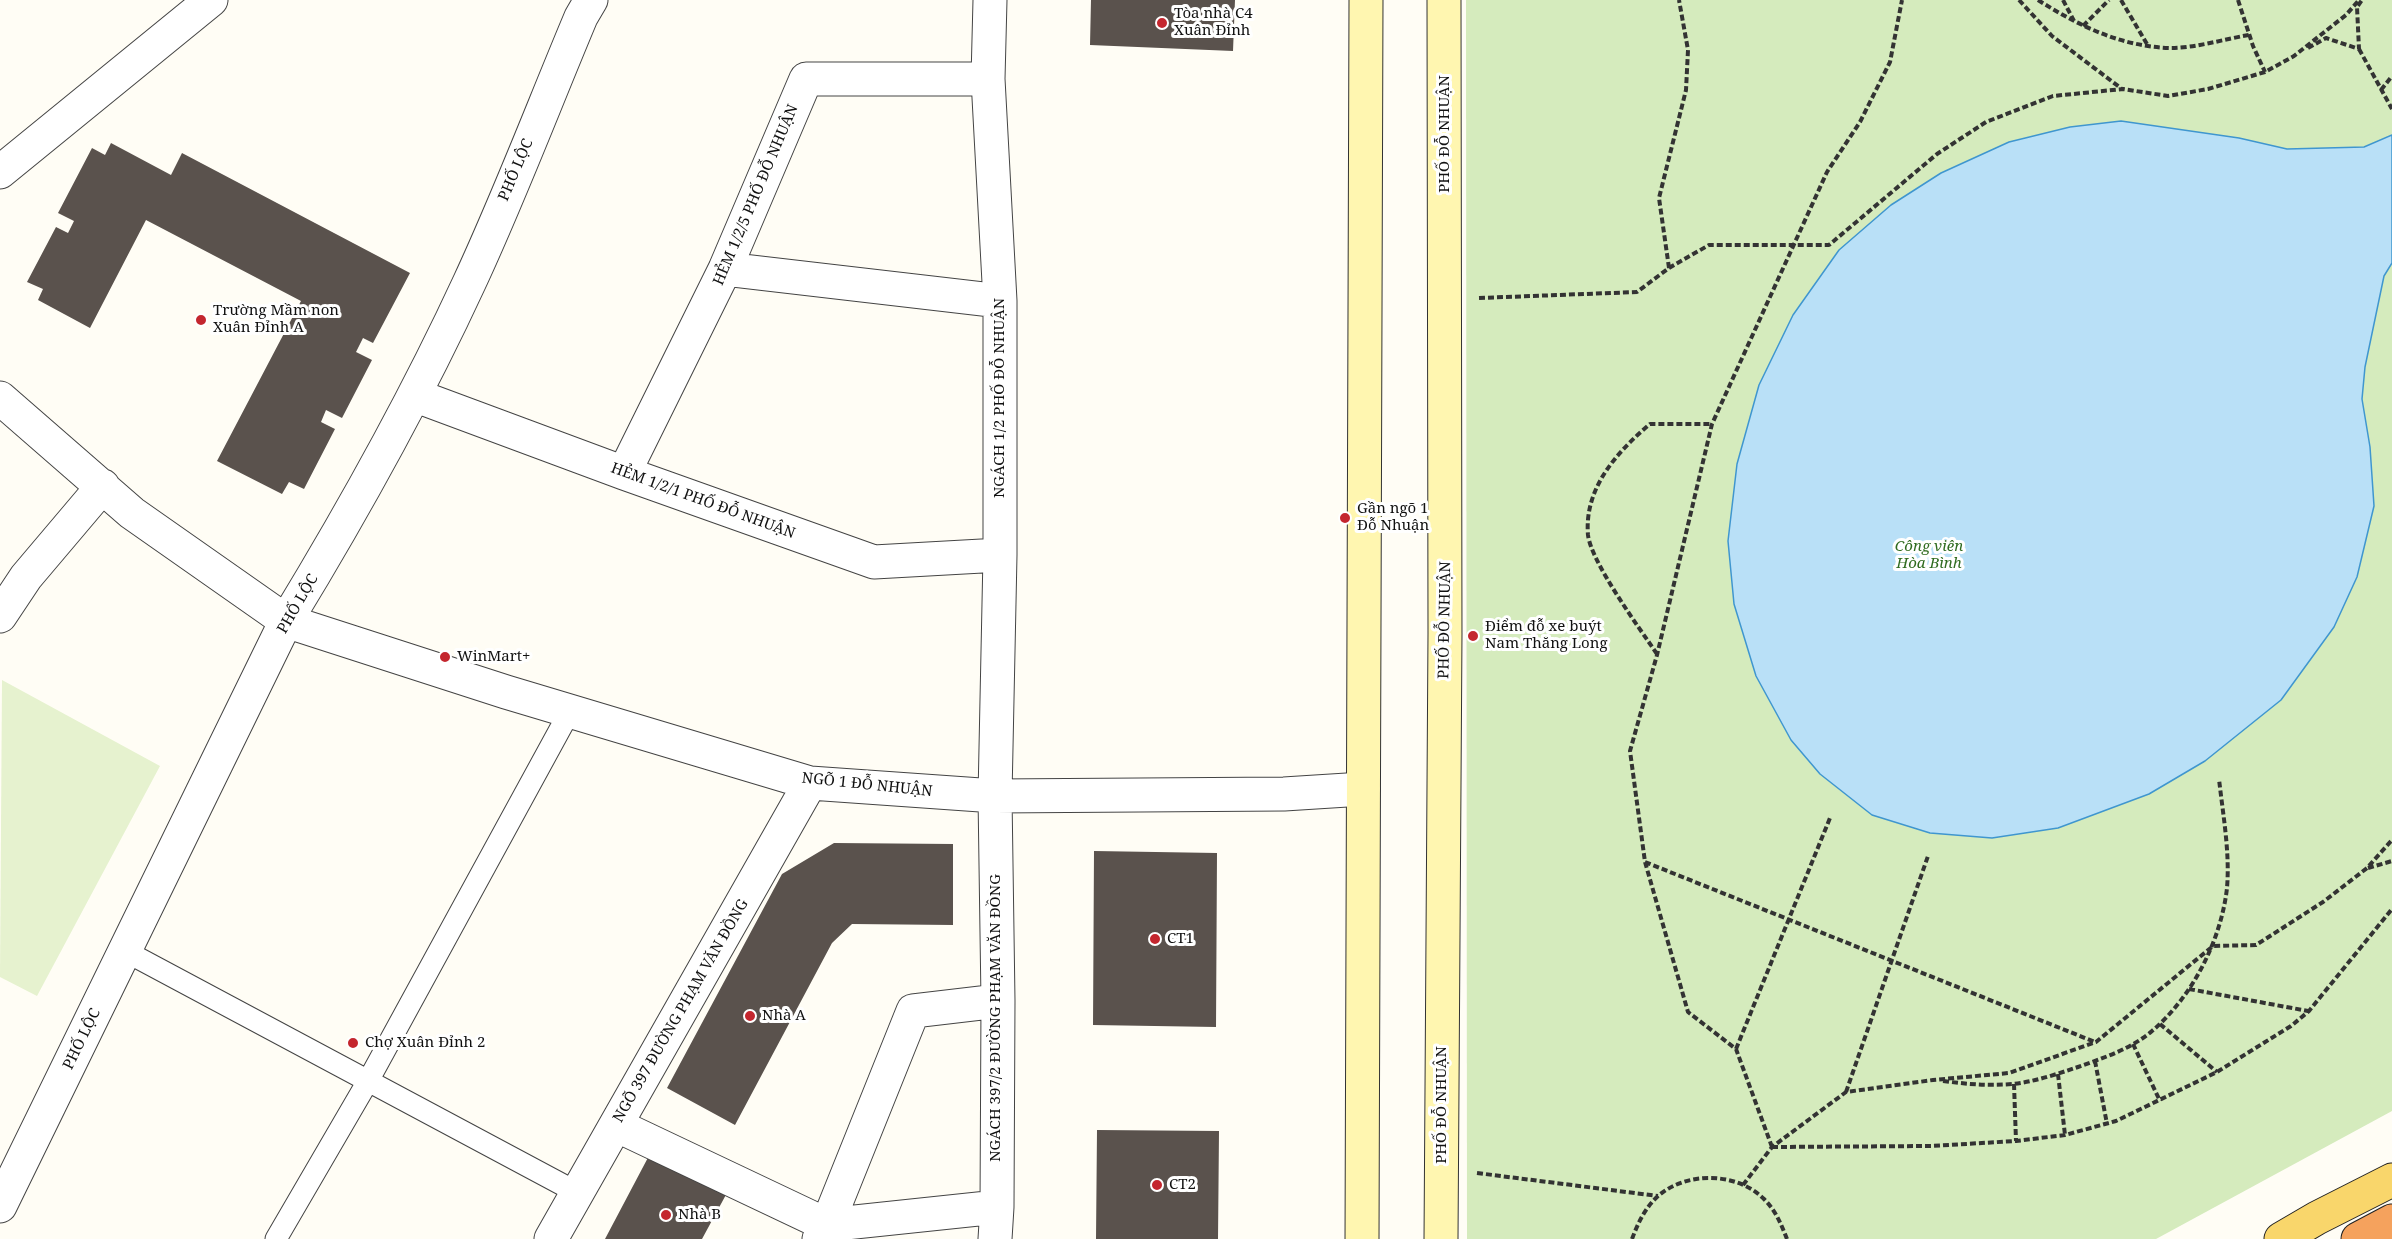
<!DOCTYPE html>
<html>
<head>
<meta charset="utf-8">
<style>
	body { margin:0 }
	canvas { display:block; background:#fffdf5 }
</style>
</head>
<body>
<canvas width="2392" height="1239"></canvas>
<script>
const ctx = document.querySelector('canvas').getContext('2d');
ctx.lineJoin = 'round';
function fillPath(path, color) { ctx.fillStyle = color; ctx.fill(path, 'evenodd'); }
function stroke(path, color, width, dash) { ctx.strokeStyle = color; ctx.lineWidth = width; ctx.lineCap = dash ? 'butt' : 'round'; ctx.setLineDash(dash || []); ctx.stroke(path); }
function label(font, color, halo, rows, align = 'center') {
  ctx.font = font + ' "Noto Serif",serif'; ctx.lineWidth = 6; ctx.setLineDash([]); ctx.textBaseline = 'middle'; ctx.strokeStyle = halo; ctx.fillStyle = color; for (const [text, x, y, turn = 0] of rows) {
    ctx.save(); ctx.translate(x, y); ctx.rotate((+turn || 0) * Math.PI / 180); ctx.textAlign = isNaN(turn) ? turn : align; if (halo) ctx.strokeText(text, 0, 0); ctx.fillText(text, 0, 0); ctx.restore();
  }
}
const green = new Path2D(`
	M1466,0H2392V1111L2156,1239H1467Z`);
const pitch = new Path2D(`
	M2,680L160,766L37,996L0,977Z`);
const water = new Path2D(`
	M2121,121L2239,138L2287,149L2364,147L2392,135V263L2384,276L2365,367L2362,399L2370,447L2374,506L2357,577L2334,627L2281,700L2205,761L2149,794L2058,828L1992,838L1930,833L1872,815L1820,774L1791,740L1756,676L1734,604L1728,541L1737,464L1759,385L1793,315L1839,250L1891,205L1941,173L2009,142L2070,127Z`);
const building = new Path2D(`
	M1091,0H1235L1233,51L1090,45Z
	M111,143L171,175L182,153L410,273L373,343L363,338L356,352L372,360L342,418L326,410L321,422L335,429L304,489L289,482L282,494L217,461L301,301L146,220L90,328L38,300L43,289L27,282L56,227L68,233L74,221L58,213L92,148L105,155Z
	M834,843L953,844V925L852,924L832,943L735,1125L667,1088L782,874Z
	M1094,851L1217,853L1216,1027L1093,1025Z
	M1097,1130L1219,1131L1218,1239H1096Z
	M652,1150L728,1191L702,1239H605Z`);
const path = new Path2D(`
	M2019,0L2052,36L2122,89
	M2038,0C2079,26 2122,47 2171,48C2195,48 2225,39 2249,35
	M2063,0L2074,21
	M2121,0L2147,44
	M2238,0L2253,46L2265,72
	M2083,26L2109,0
	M2308,48L2326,38L2359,49L2357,7L2362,0
	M2359,49L2392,109
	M2381,90L2392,76
	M1669,268L1659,198L1686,90L1688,50L1679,0
	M1479,298L1637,292L1669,268L1709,245H1829L1937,154L1986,122L2053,96L2123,89L2168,96L2208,89L2265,72L2294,56L2346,15L2359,0
	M1657,654C1640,629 1591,562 1588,535C1584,488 1617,452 1650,424H1712
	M1645,862L2095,1042
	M2368,868L2392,861
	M2189,989L2308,1011
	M2160,1024L2217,1072
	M2133,1044L2160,1101
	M1736,1049L1830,818
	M2095,1061L2107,1124
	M2058,1074L2065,1135
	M1943,1081C1966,1084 1988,1086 2012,1084C2034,1082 2057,1074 2078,1067C2103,1058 2131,1049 2152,1031C2192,997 2221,941 2227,888C2230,852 2223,815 2219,779
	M2014,1084L2016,1141
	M1846,1092L1928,856
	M1772,1147L1736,1049L1688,1012L1645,862L1630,751L1657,655L1712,424L1827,172L1860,122L1890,62L1902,0
	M1772,1147L1931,1146L2016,1141L2065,1135L2116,1121L2217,1072L2291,1026L2309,1011L2392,909
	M1477,1173L1658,1196
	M1743,1185L1772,1147L1846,1092L1933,1080L2009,1073L2096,1042L2213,946L2256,945L2323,902L2367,868L2392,840
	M1632,1239C1638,1223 1645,1208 1658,1196C1687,1171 1737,1172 1764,1199C1776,1211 1781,1224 1787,1239`);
const lane = new Path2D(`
	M125,951L578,1193
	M276,1239L368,1081L570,711`);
const street = new Path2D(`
	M990,0L988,79L1000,301V555L995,796L998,1001L997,1207L995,1239
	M0,172L211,0
	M725,269L1000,301
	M414,395L624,473L874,562L1000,555
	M0,398L132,513L286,621L506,692L810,783L995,796L1284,794L1363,789
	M624,473L725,269L806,79H988
	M0,616L26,577L103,486
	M616,1125L827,1225L997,1207
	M0,1206L286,621C353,511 416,398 470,281C510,195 544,105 581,17L591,0
	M551,1239L810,783
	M819,1239L827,1225L913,1011L998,1001`);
const secondary = new Path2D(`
	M1362,1239L1366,0
	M1441,1239L1445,633L1444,0`);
const primary = new Path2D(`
	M2281,1239L2317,1218L2392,1180`);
const highway = new Path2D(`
	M2358,1239L2392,1221`);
const markers = [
	[1162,23,6,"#c4262e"],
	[201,320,6,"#c4262e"],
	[1345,518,6,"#c4262e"],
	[1473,636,6,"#c4262e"],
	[445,657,6,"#c4262e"],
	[1155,939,6,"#c4262e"],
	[750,1016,6,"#c4262e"],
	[353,1043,6,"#c4262e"],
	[1157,1185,6,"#c4262e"],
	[666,1215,6,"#c4262e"]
];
const poiNames = [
	["Tòa nhà C4",1174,14],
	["Xuân Đỉnh",1174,31],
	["Trường Mầm non",213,311],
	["Xuân Đỉnh A",213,328],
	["Gần ngõ 1",1357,509],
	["Đỗ Nhuận",1357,526],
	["Điểm đỗ xe buýt",1485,627],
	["Nam Thăng Long",1485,644],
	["WinMart+",457,657],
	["CT1",1167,939],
	["Nhà A",762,1016],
	["Chợ Xuân Đỉnh 2",365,1043],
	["CT2",1169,1185],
	["Nhà B",678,1215]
];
const streetNames = [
	["PHỐ ĐỖ NHUẬN",1445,134,-90],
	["PHỐ LỘC",516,170,-67],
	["HẺM 1/2/5 PHỐ ĐỖ NHUẬN",756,195,-67],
	["NGÁCH 1/2 PHỐ ĐỖ NHUẬN",1000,398,-90],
	["HẺM 1/2/1 PHỐ ĐỖ NHUẬN",703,501,20],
	["PHỐ LỘC",298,604,-60],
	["PHỐ ĐỖ NHUẬN",1445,620,-89],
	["NGÕ 1 ĐỖ NHUẬN",867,785,6],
	["NGÕ 397 ĐƯỜNG PHẠM VĂN ĐỒNG",681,1011,-60],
	["NGÁCH 397/2 ĐƯỜNG PHẠM VĂN ĐỒNG",996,1018,-90],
	["PHỐ LỘC",82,1039,-64],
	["PHỐ ĐỖ NHUẬN",1442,1105,-90]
];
const parkNames = [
	["Công viên",1929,547],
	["Hòa Bình",1929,564]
];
fillPath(green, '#d5ebbd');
fillPath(pitch, '#e6f2cf');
fillPath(water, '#b9e0f7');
stroke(water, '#3f96cf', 1.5);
fillPath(building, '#5a524d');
stroke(lane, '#444', 23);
stroke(street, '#444', 35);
stroke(secondary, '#333', 35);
stroke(primary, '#222', 35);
stroke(highway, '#222', 35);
stroke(path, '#333', 4, [6, 3]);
stroke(lane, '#fff', 21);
stroke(street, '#fff', 33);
stroke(secondary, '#fff6b0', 33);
stroke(primary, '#f9d66b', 33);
stroke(highway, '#f5a25d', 33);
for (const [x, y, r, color] of markers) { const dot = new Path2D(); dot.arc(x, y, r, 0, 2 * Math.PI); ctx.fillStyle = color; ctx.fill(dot); stroke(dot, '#fff', 2); }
label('15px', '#111', '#fff', poiNames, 'left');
label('15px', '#111', '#fff', streetNames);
label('italic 15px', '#2f6b1f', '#fff', parkNames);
</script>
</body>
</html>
